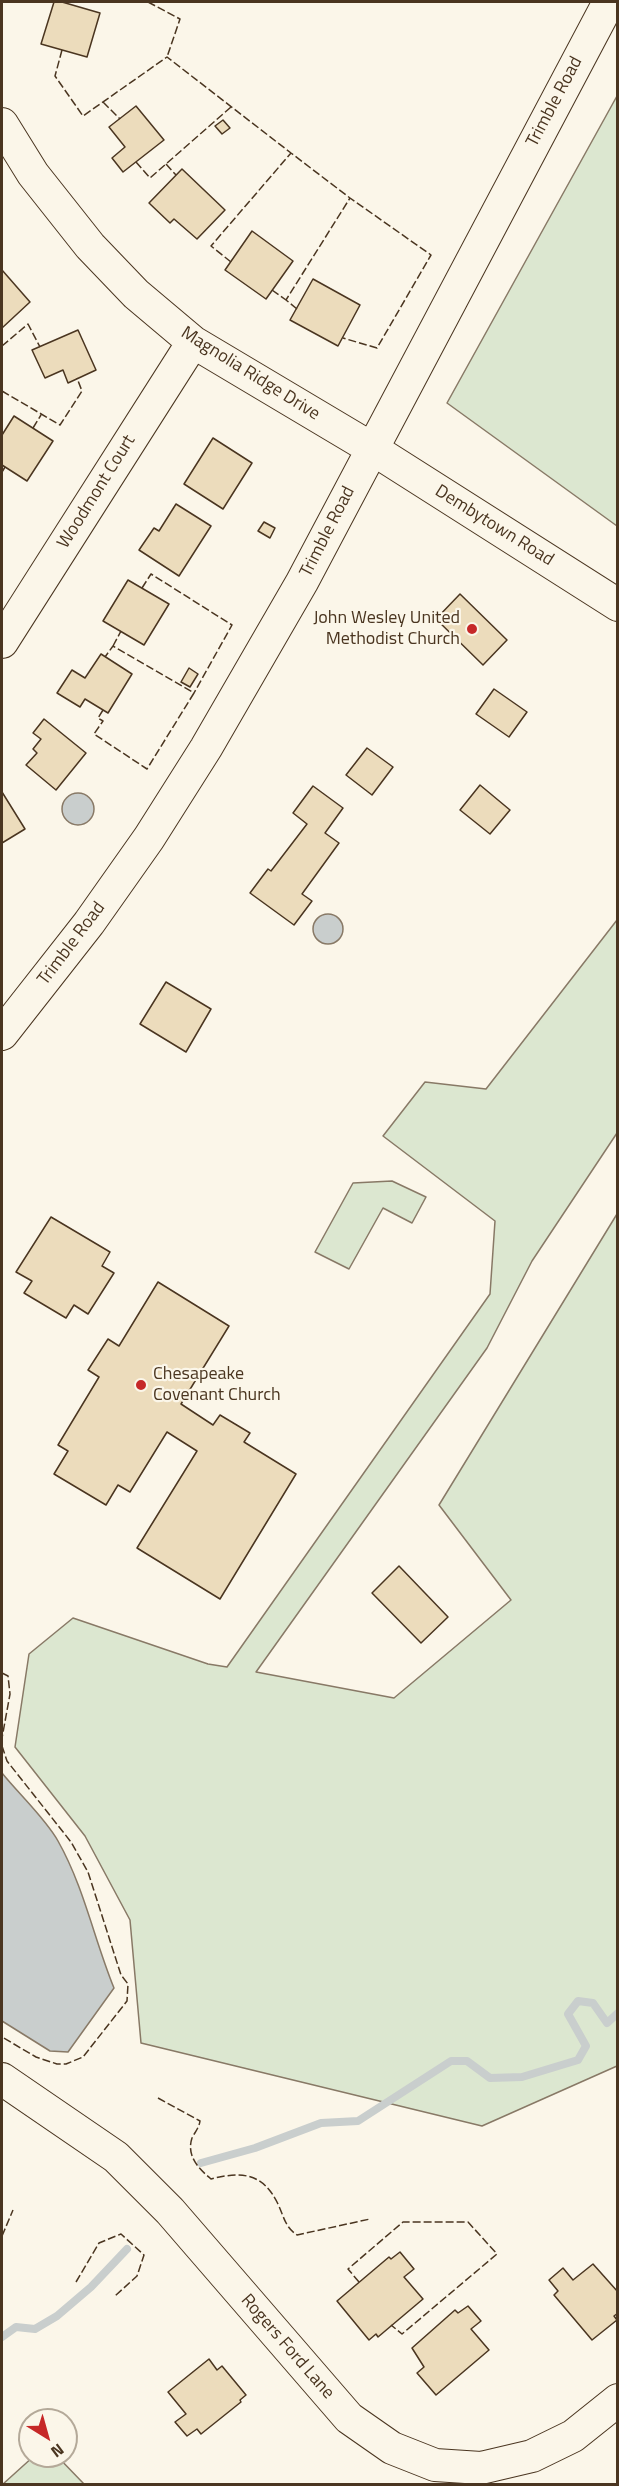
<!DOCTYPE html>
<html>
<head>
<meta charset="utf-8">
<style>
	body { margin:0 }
	#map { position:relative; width:619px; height:2486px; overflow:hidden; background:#fbf6e9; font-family:"Titillium Web",sans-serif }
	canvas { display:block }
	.frame { position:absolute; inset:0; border:3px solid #4a3520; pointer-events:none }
	.north { position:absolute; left:18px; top:2408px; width:60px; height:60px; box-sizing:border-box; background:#fbf6e9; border:2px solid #b4a999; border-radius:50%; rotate:143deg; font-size:16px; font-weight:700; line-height:24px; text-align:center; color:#4a3520 }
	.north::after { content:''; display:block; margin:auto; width:21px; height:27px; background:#c62828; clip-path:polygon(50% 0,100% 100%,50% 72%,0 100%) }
</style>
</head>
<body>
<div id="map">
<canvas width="619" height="2486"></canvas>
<div class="frame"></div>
<div class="north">N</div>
</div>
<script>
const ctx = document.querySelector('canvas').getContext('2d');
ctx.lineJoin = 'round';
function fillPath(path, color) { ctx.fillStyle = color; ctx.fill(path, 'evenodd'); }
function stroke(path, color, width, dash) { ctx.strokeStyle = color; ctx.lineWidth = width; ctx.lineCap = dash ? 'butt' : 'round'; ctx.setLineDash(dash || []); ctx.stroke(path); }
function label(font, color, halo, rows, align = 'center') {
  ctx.font = font + ' "Titillium Web",sans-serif'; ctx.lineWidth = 4.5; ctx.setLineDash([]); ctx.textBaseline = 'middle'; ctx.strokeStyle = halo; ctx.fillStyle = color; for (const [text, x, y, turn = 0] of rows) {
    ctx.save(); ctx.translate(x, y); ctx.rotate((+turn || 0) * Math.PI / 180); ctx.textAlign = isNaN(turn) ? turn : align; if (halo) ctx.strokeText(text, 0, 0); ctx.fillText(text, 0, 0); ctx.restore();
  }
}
const green = new Path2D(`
	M617,96L618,526H617L447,403Z
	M617,920V1133L532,1261L487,1348L256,1672L394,1698L511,1600L439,1505L617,1214V2066L482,2126L141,2043L130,1920L85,1836L15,1747L29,1654L73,1618L208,1664L227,1667L490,1294L495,1221L383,1136L425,1082L486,1089Z
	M392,1181L426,1197L412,1223L383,1208L349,1269L315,1252L353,1183Z
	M34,2456H57L84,2484H3Z`);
const water = new Path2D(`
	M62 809a16 16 0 1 1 32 0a16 16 0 1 1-32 0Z
	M313 929a15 15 0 1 1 30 0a15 15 0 1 1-30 0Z
	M2,1773C18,1793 46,1819 58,1841C84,1887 94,1939 114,1988L68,2052L50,2051L2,2021Z`);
const stream = new Path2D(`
	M201,2163L255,2148L321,2123L358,2121L451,2061H467L490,2078L522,2077L578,2060L586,2046L568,2014L578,2001L593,2003L607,2023L618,2013
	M2,2337L16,2327L35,2329L57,2316L91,2287L127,2249`);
const building = new Path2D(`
	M54,2H62L100,13L87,57L41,44Z
	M136,106L164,140L123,172L112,158L125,147L109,127Z
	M223,120L230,128L222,134L215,126Z
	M182,169L225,210L197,239L174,219L170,223L149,203Z
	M252,231L293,261L266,299L225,270Z
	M2,270L30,302L2,328Z
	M313,279L360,305L338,346L290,320Z
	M78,330L96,370L68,383L63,370L45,378L32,350Z
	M14,416L53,441L27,481L2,465V435Z
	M213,438L252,463L223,509L184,484Z
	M176,504L211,526L179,576L139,550L154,528L159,531Z
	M264,522L275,528L270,538L258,531Z
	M128,580L169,604L144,645L103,621Z
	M460,594L507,640L483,665L436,619Z
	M101,654L132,674L108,713L85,699L80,707L57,693L72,670L85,678Z
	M189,668L198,674L190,687L181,682Z
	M494,689L527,712L509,737L476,714Z
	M44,719L86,753L56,790L26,765L37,753L33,749L41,739L33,733Z
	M367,748L393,767L372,795L346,775Z
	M480,785L510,810L490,834L460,810Z
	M313,786L343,808L325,833L339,843L302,894L312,901L294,925L250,893L268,869L271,871L307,824L293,813Z
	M2,792L25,829L2,843Z
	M166,982L211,1009L186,1052L140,1024Z
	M51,1217L110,1252L102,1266L114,1273L88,1314L74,1305L66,1318L24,1293L32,1281L16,1272Z
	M158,1282L229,1326L181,1404L213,1425L220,1415L250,1433L244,1442L296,1474L220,1599L137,1548L197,1451L167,1432L130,1492L118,1485L106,1505L54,1474L68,1451L58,1445L99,1377L88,1370L108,1339L119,1346Z
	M399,1566L448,1617L421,1643L372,1593Z
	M400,2252L414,2269L404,2277L423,2299L378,2337L376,2334L369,2340L337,2301L389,2257L391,2259Z
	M593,2264L618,2292V2313L614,2316L617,2320L592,2340L554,2295L558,2291L549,2280L563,2268L573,2280Z
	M468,2306L481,2321L471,2329L489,2350L436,2395L417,2373L424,2367L412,2348L455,2310L458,2313Z
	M209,2359L217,2370L222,2366L246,2395L240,2400L241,2402L201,2434L197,2429L187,2436L175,2422L186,2414L168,2392Z`);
const minor = new Path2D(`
	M2,124L33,174L90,246L136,294L193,342L371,448L618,605
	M2,642L193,342
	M2,1034L89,923L149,838L206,748L302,582L609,2
	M2,2079L116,2157L170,2211L349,2418L392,2448L435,2465L481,2468L532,2456L573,2436L618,2400`);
const fence = new Path2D(`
	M148,2L180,19L167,57
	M62,50L55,76L83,116L167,57L291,153
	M103,102L120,119
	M136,162L150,178L231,107
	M166,164L176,175
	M231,262L211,246L291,153L350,198
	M272,290L286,300
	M297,309L286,300L350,198L431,255L377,348L343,338
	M2,346L28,324L40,347
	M2,391L60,425L82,391L77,378
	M33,428L41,415
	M2,472L5,467
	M142,588L151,574L232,625L194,693
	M113,646L121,631
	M103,710L98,718L103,721L94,734L147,769L194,693L113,646L105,657
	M2,1673L8,1676L10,1694L2,1738
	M2,1746L7,1761L71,1842L88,1872L121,1975L128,1984L127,2001L83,2057L66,2064H57L36,2057L2,2037
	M158,2098L200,2121C199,2128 195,2132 192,2138C186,2156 199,2169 211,2179C242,2171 263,2173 278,2204C284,2217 285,2227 297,2235L370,2219
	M2,2236L13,2210
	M76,2282L99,2243L121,2234L144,2255L137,2276L115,2296
	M359,2282L348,2269L403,2222H468L497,2254L402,2334L391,2325`);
const markers = [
	[472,629,6,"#c62828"],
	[141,1385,6,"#c62828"]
];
const streetNames = [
	["Trimble Road",555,102,-62],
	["Magnolia Ridge Drive",250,374,32],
	["Woodmont Court",97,492,-58],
	["Dembytown Road",494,526,32],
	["Trimble Road",328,532,-63],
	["Trimble Road",72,944,-53],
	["Rogers Ford Lane",287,2347,49]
];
const poiNames = [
	["John Wesley United",460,619],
	["Methodist Church",460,640],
	["Chesapeake",153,1375,"left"],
	["Covenant Church",153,1396,"left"]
];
fillPath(green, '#dce7d0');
stroke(green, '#887966', 1.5);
fillPath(water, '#c9cecd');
stroke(water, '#887966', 1.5);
stroke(stream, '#c9cecd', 8);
fillPath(building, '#ecdcbc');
stroke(building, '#4a3520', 1.5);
stroke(minor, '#4a3520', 34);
stroke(minor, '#fbf6e9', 32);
stroke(fence, '#4a3520', 1.5, [8, 3]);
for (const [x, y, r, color] of markers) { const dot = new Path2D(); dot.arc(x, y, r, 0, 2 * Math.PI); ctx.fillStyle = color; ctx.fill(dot); stroke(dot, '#fbf6e9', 2); }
label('18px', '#4a3520', '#fbf6e9', streetNames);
label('18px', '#4a3520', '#fbf6e9', poiNames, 'right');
</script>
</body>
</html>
